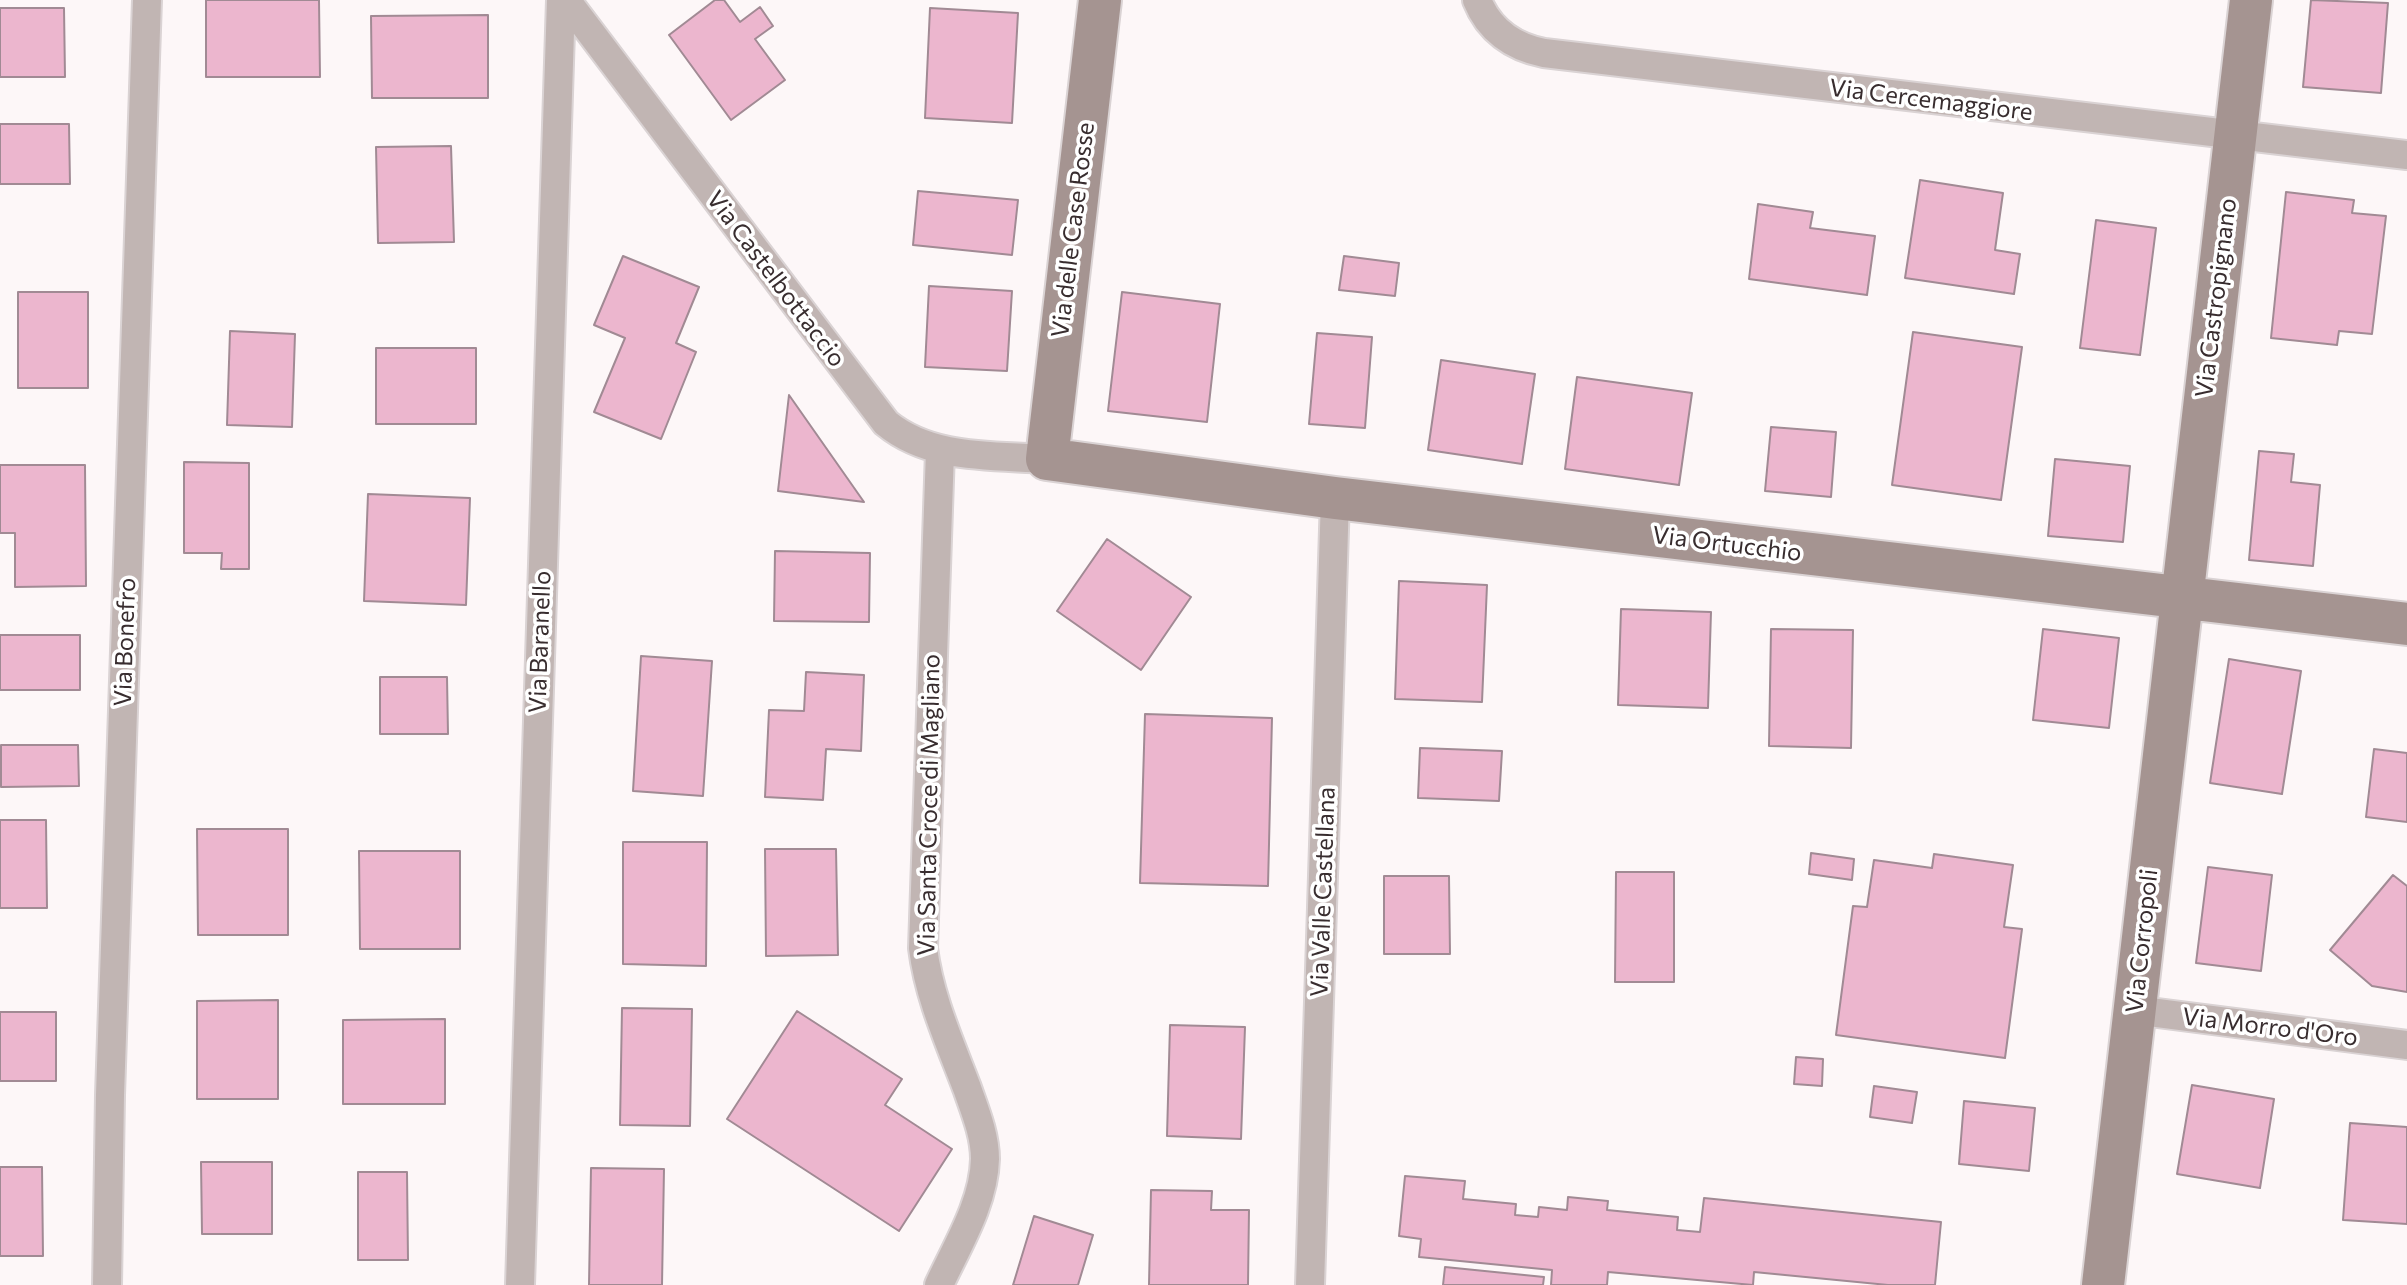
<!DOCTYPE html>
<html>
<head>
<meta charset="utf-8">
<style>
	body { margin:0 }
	canvas { display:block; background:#fdf7f8 }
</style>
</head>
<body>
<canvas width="2407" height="1285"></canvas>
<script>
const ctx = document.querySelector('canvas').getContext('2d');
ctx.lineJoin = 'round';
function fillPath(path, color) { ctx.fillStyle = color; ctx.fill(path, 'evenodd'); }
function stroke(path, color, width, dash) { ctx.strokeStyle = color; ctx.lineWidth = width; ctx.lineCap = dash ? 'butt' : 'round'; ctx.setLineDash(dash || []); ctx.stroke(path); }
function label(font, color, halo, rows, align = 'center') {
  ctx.font = font + ' Commissioner,sans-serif'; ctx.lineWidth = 7; ctx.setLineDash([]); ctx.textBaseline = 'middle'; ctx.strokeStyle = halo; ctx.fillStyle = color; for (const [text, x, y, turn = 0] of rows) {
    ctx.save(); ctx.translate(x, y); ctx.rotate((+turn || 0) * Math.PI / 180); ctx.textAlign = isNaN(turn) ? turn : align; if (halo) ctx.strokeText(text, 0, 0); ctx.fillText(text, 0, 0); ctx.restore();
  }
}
const building = new Path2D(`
	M206,0H319L320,77H206Z
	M715,0H724L740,22L760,7L773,26L755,39L785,80L731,120L669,35Z
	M2311,0L2388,3L2381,93L2303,87Z
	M0,8H64L65,77H0Z
	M930,8L1018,13L1012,123L925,118Z
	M488,15V98H372L371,16Z
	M0,124H69L70,184H0Z
	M451,146L454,242L378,243L376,147Z
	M1920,180L2003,193L1995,250L2020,254L2014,294L1905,278Z
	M918,191L1018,200L1012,255L913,245Z
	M2286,192L2354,200L2352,213L2386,216L2372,334L2339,331L2337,345L2271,338Z
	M1758,204L1813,212L1810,228L1875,236L1867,295L1749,279Z
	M2096,220L2156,228L2140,355L2080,348Z
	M623,256L699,287L676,343L696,352L661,439L594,412L625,338L594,325Z
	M1344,256L1399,263L1395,296L1339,290Z
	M929,286L1012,291L1007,371L925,367Z
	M18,292H88V388H18Z
	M1122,292L1220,304L1207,422L1108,411Z
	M230,331L295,334L292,427L227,425Z
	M1913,332L2022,347L2001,500L1892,485Z
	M1317,333L1372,337L1365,428L1309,424Z
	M376,348H476V424H376Z
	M1441,360L1535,374L1522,464L1428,450Z
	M1577,377L1692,393L1679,485L1565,469Z
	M789,395L864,502L778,491Z
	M1771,427L1836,432L1831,497L1765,491Z
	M2259,451L2294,454L2291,482L2320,485L2313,566L2249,560Z
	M2055,459L2130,466L2123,542L2048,536Z
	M184,462L249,463V569H221L222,553H184Z
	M0,465H85L86,586L15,587V533H0Z
	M368,494L470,498L466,605L364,601Z
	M1107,539L1191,597L1141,670L1057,611Z
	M775,551L870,553L869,622L774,621Z
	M1399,581L1487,585L1482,702L1395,699Z
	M1621,609L1711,612L1708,708L1618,705Z
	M1771,629L1853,630L1851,748L1769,746Z
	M2043,629L2119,638L2109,728L2033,720Z
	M0,635H80V690H0Z
	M641,656L712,661L703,796L633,791Z
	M2229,659L2301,671L2282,794L2210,783Z
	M806,672L864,675L861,751L826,749L823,800L765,797L769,710L804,711Z
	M380,677H447L448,734H380Z
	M1145,714L1272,718L1268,886L1140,883Z
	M1,745H78L79,786L1,787Z
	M1420,748L1502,751L1499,801L1418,798Z
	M2374,749L2407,753V822L2366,817Z
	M0,820H46L47,908H0Z
	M197,829H288V935H198Z
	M623,842H707L706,966L623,964Z
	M765,849H836L838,955L766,956Z
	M359,851H460V949H360Z
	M1811,853L1854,859L1852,880L1809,874Z
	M1934,854L2013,865L2004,927L2022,929L2005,1058L1836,1035L1853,906L1867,907L1874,860L1932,868Z
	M2208,867L2272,875L2261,971L2196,963Z
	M1616,872H1674V982H1615Z
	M2393,875L2407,886V992L2372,986L2330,950Z
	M1384,876H1449L1450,954H1384Z
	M278,1000V1099H197V1001Z
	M622,1008L692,1009L690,1126L620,1125Z
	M797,1011L902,1079L885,1105L952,1149L899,1231L727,1119Z
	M0,1012H56V1081H0Z
	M445,1019V1104H343V1020Z
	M1170,1025L1245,1027L1241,1139L1167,1136Z
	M1796,1057L1823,1059L1822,1086L1794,1084Z
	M2192,1085L2274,1099L2260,1188L2177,1174Z
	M1874,1086L1917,1092L1912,1123L1870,1117Z
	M1964,1101L2035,1108L2029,1171L1959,1164Z
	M2350,1123L2407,1127V1224L2343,1220Z
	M201,1162H272V1234H202Z
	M0,1167H42L43,1256H0Z
	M591,1168L664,1169L662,1285H589Z
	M358,1172H407L408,1260H358Z
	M1405,1176L1465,1181L1463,1199L1516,1204L1515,1215L1538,1217L1539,1207L1567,1210L1568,1197L1608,1201L1607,1210L1678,1217L1677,1230L1700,1232L1704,1198L1941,1222L1935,1285H1888L1754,1272L1753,1285L1608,1272L1607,1285H1551L1552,1270L1419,1257L1421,1239L1399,1236Z
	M1151,1190L1212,1191L1211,1210H1249L1248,1285H1149Z
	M1034,1216L1093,1235L1078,1285H1013Z
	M1445,1267L1544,1277L1543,1285H1443Z`);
const street = new Path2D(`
	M566,0L886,423C931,460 992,455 1047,459
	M1477,0C1489,30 1513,47 1544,53L2407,155
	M2134,1010L2407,1045
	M107,1285L110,1095L147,0
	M520,1285L561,0
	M939,1285C957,1246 984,1203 985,1159C985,1135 975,1111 967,1088C950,1043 929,997 923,948L940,451
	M1310,1285L1335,498`);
const secondary = new Path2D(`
	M1100,0L1047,459L1335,498L2407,624
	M2103,1285L2251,0`);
const streetNames = [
	["Via Cercemaggiore",1931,100,7],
	["Via delle Case Rosse",1073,230,-83],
	["Via Castelbottaccio",776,279,53],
	["Via Castropignano",2216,298,-83],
	["Via Ortucchio",1727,544,7],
	["Via Bonefro",125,642,-88],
	["Via Baranello",540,642,-88],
	["Via Santa Croce di Magliano",929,805,-89],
	["Via Valle Castellana",1323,892,-88],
	["Via Corropoli",2142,941,-84],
	["Via Morro d'Oro",2270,1027,7]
];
fillPath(building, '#ecb6ce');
stroke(building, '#a18a94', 2);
stroke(street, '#dad3d4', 32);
stroke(secondary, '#dad3d4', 46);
stroke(street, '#c1b5b3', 28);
stroke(secondary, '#a59491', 42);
label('24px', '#382d2f', '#fff', streetNames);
</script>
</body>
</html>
